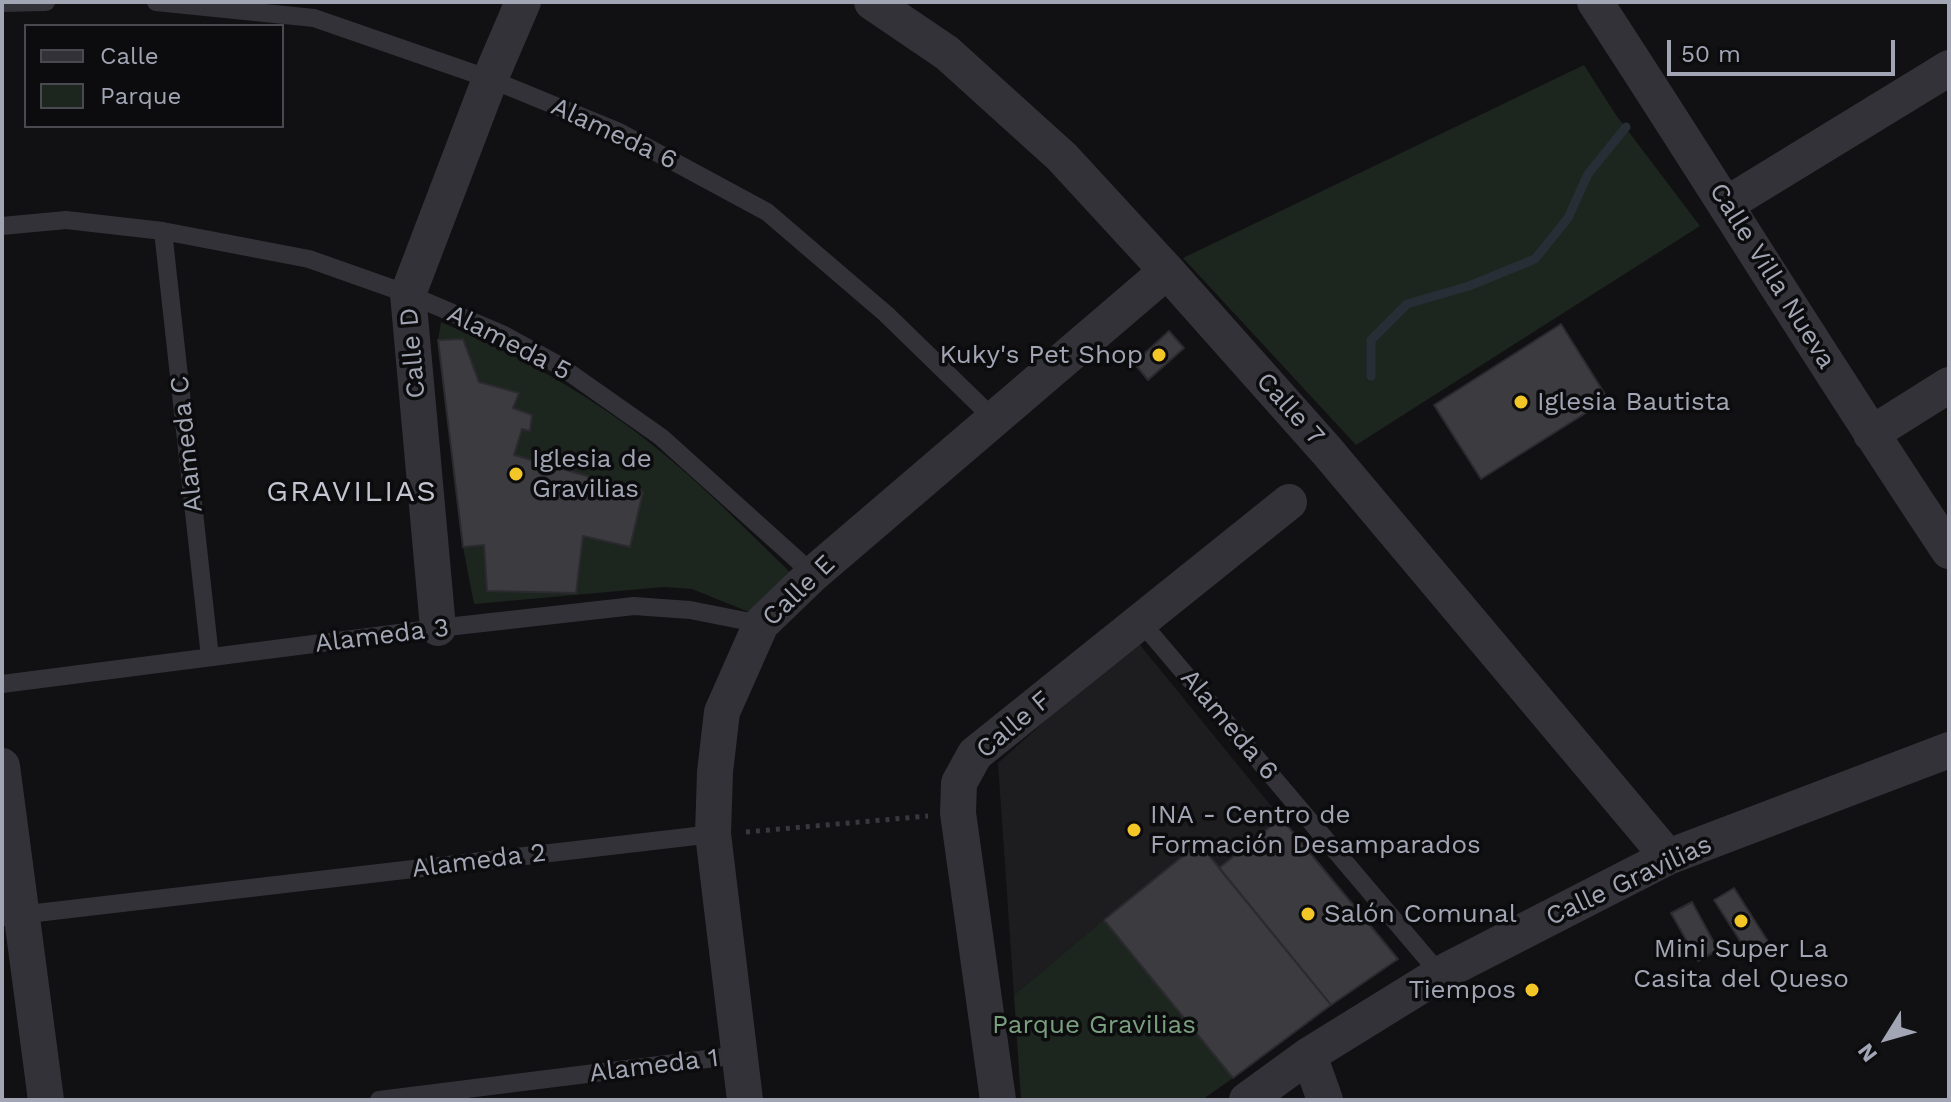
<!DOCTYPE html>
<html>
<head>
<meta charset="utf-8">
<style>
	body { margin:0 }
	#map { position:relative; width:1951px; height:1102px; overflow:hidden; background:#111113; font-family:"Work Sans",sans-serif }
	canvas { display:block }
	.frame { position:absolute; inset:0; border:4px solid #a2a6b4; pointer-events:none }
	.legend { position:absolute; left:24px; top:24px; width:260px; height:104px; box-sizing:border-box; background:#0c0c0e; border:2px solid #484a50; margin:0; padding:10px 14px; list-style:none; font-size:24px; color:#a2a6b4 }
	.legend li { display:flex; align-items:center; gap:16px; height:40px }
	.legend b { width:40px; border:2px solid #484a50 }
	.north { position:absolute; left:1847px; top:998px; width:80px; height:80px; -webkit-text-stroke:6px #0c0c0e; paint-order:stroke; rotate:233deg; font-size:22px; font-weight:700; line-height:32px; text-align:center; color:#a2a6b4 }
	.north::after { content:''; display:block; margin:auto; width:28px; height:36px; background:#a2a6b4; clip-path:polygon(50% 0,100% 100%,50% 72%,0 100%) }
	.scale { position:absolute; left:1667px; top:40px; width:228px; height:36px; box-sizing:border-box; border:4px solid #a2a6b4; border-top:0; padding-left:10px; font-size:24px; line-height:28px; white-space:nowrap; color:#a2a6b4; -webkit-text-stroke:6px #0c0c0e; paint-order:stroke }
</style>
</head>
<body>
<div id="map">
<canvas width="1951" height="1102"></canvas>
<div class="frame"></div>
<ul class="legend">
<li><b style="height:10px;background:#323238"></b>Calle</li>
<li><b style="height:22px;background:#1d251f"></b>Parque</li>
</ul>
<div class="north">N</div>
<div class="scale">50 m</div>
</div>
<script>
const ctx = document.querySelector('canvas').getContext('2d');
ctx.lineJoin = 'round';
function fillPath(path, color) { ctx.fillStyle = color; ctx.fill(path, 'evenodd'); }
function stroke(path, color, width, dash) { ctx.strokeStyle = color; ctx.lineWidth = width; ctx.lineCap = dash ? 'butt' : 'round'; ctx.setLineDash(dash || []); ctx.stroke(path); }
function label(font, color, halo, rows, align = 'center') {
  ctx.font = font + ' "Work Sans",sans-serif'; ctx.lineWidth = 7; ctx.setLineDash([]); ctx.textBaseline = 'middle'; ctx.strokeStyle = halo; ctx.fillStyle = color; for (const [text, x, y, turn = 0] of rows) {
    ctx.save(); ctx.translate(x, y); ctx.rotate((+turn || 0) * Math.PI / 180); ctx.textAlign = isNaN(turn) ? turn : align; if (halo) ctx.strokeText(text, 0, 0); ctx.fillText(text, 0, 0); ctx.restore();
  }
}
const built = new Path2D(`
	M1136,640L1281,818L1219,868L1198,843L1014,995L998,763Z`);
const green = new Path2D(`
	M1584,65L1616,115L1700,226L1356,445L1183,258Z
	M441,322C521,356 600,400 666,456C710,492 750,534 791,573L749,612L692,589L664,587L474,604L463,547L484,545L487,591L576,592L583,536L630,547L643,492L514,455L522,429L530,430L532,416L513,408L519,393L479,382L463,339L438,340Z
	M1104,920L1233,1078L1202,1100H1021L1014,995Z`);
const stream = new Path2D(`
	M1371,376V340L1407,304L1469,286L1535,259L1568,218L1588,174L1626,127`);
const building = new Path2D(`
	M1561,324L1608,399L1481,479L1434,405Z
	M1169,331L1184,348L1148,380L1134,363Z
	M463,339L479,382L519,393L513,408L532,415L530,431L522,429L514,455L643,492L630,547L583,536L576,593L487,591L484,545L463,547L438,340Z
	M1281,818L1398,959L1331,1005L1219,868Z
	M1199,843L1331,1005L1233,1078L1104,920Z
	M1734,888L1769,943L1749,955L1714,900Z
	M1692,902L1718,950L1698,961L1671,913Z`);
const path = new Path2D(`
	M746,832L928,816`);
const lane = new Path2D(`
	M156,2L314,18L490,79L617,131L767,212L886,314L995,420
	M2,3L46,2
	M2,226L66,220L163,231L309,259L408,294L502,334L560,366L661,437L813,574
	M163,231L210,657
	M1141,622L1440,974
	M2,684L438,628L634,606L690,610L761,624
	M2,917L713,834
	M379,1100L739,1055`);
const street = new Path2D(`
	M872,2L947,53L1062,157L1167,271L1327,451L1668,857
	M1595,2C1714,184 1828,370 1949,551
	M1727,204L1949,68
	M1871,434L1949,385
	M438,628L408,294L490,79L523,2
	M2,766L46,1100
	M1309,1055L1325,1100
	M745,1100L713,834L715,772L722,712L761,624L813,574L1167,271
	M998,1100L958,813L959,783L975,754L1289,502
	M1247,1100L1309,1055L1440,974L1668,857L1949,750`);
const markers = [
	[1159,355,8,"#f3c628"],
	[1521,402,8,"#f3c628"],
	[516,474,8,"#f3c628"],
	[1134,830,8,"#f3c628"],
	[1308,914,8,"#f3c628"],
	[1741,921,8,"#f3c628"],
	[1532,990,8,"#f3c628"]
];
const streetNames = [
	["Alameda 6",614,134,25],
	["Calle Villa Nueva",1772,276,58],
	["Alameda 5",509,343,27],
	["Calle D",413,353,-95],
	["Calle 7",1290,409,48],
	["Alameda C",187,444,-96],
	["Calle E",799,591,-44],
	["Alameda 3",382,636,-7],
	["Calle F",1014,725,-40],
	["Alameda 6",1229,725,50],
	["Alameda 2",479,861,-7],
	["Calle Gravilias",1629,881,-25],
	["Alameda 1",654,1066,-7]
];
const poiNames = [
	["Kuky's Pet Shop",1143,355,"right"],
	["Iglesia Bautista",1537,402],
	["Iglesia de",532,459],
	["Gravilias",532,489],
	["INA - Centro de",1150,815],
	["Formación Desamparados",1150,845],
	["Salón Comunal",1324,914],
	["Mini Super La",1741,949,"center"],
	["Casita del Queso",1741,979,"center"],
	["Tiempos",1516,990,"right"]
];
const parkNames = [
	["Parque Gravilias",1094,1025]
];
const quarterNames = [
	["GRAVILIAS",352,492]
];
fillPath(built, '#1d1d20');
fillPath(green, '#1d251f');
stroke(stream, '#272e36', 9);
fillPath(building, '#3b3b40');
stroke(building, '#2b2b2f', 2);
stroke(path, '#38393f', 5, [4, 6]);
stroke(lane, '#323238', 18);
stroke(street, '#323238', 36);
for (const [x, y, r, color] of markers) { const dot = new Path2D(); dot.arc(x, y, r, 0, 2 * Math.PI); ctx.fillStyle = color; ctx.fill(dot); stroke(dot, '#0c0c0e', 3); }
label('26px', '#a2a6b4', '#0c0c0e', streetNames);
label('26px', '#a2a6b4', '#0c0c0e', poiNames, 'left');
label('26px', '#799f7f', '#0c0c0e', parkNames);
ctx.letterSpacing = '2px';
label('30px', '#c3c5d0', '#0c0c0e', quarterNames);
ctx.letterSpacing = '0px';
</script>
</body>
</html>
